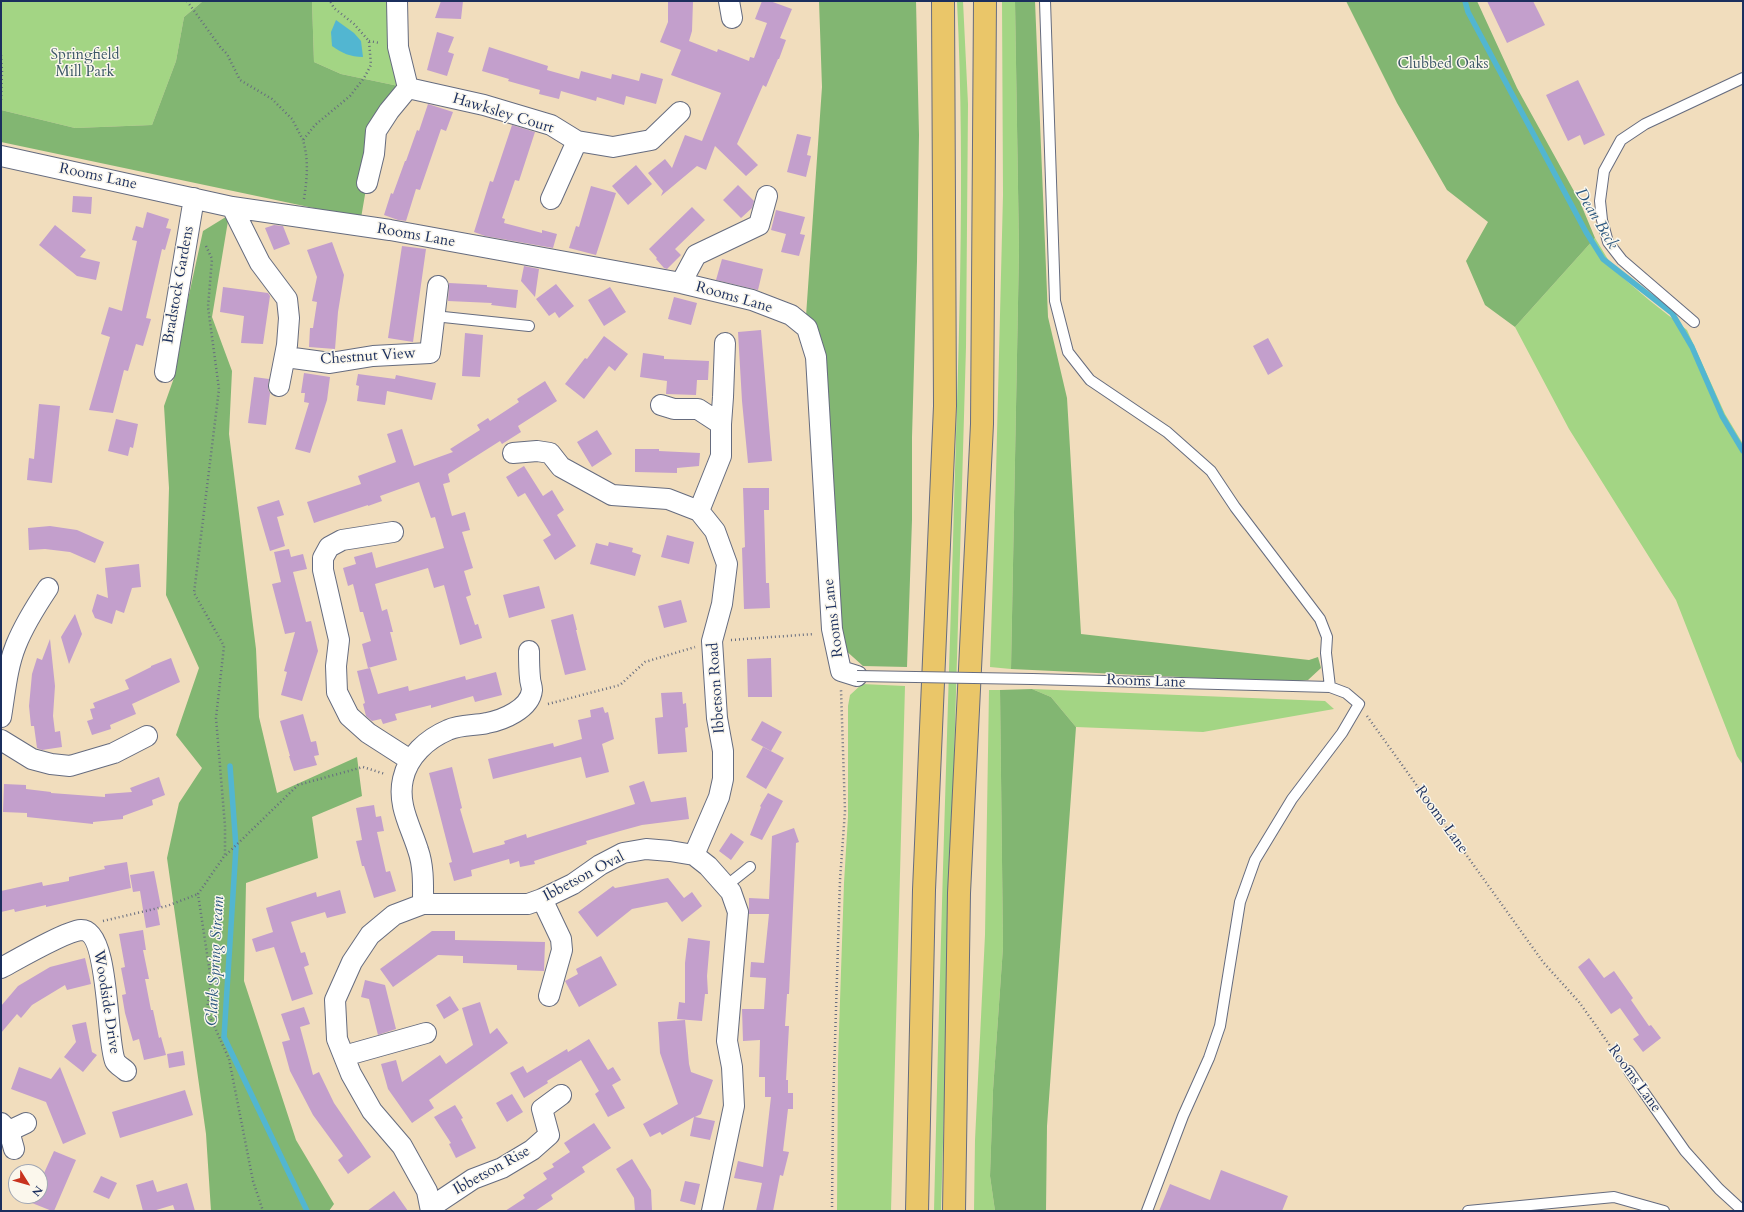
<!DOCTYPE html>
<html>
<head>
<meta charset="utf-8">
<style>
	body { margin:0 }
	#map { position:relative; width:1744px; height:1212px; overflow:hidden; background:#f1ddbd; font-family:Cardo,serif }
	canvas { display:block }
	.frame { position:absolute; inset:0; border:2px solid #1b2f5e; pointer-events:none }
	.north { position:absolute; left:8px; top:1164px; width:40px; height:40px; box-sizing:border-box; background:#fbf7ec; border:1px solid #a1a7b3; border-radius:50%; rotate:127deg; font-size:11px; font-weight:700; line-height:16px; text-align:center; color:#1b2f5e }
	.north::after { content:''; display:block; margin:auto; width:14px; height:18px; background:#c8321e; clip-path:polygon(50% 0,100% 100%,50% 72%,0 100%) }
</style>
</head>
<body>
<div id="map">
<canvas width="1744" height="1212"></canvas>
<div class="frame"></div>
<div class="north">N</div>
</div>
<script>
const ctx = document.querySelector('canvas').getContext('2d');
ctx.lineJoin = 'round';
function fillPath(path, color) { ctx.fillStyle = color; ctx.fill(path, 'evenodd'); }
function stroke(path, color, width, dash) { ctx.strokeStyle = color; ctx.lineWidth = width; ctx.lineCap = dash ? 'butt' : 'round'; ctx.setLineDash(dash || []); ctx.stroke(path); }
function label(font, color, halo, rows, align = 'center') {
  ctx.font = font + ' Cardo,serif'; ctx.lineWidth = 3; ctx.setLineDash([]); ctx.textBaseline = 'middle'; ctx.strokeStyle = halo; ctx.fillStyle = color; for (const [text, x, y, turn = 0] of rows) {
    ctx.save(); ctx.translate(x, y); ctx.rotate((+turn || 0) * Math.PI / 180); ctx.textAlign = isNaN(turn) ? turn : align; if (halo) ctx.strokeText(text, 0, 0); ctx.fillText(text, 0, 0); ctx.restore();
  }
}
const green = new Path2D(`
	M1,1H203L184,17L176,61L152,125L75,128L1,110L2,71Z
	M312,1H397L408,88L341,74L314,62Z
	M957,1H963L968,104L966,347L941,1211H934C939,988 946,765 953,542C958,362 966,181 957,1Z
	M1002,1H1015L1019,250L1011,669L990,667L995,514L1003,195Z
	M1595,238L1615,271L1649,300L1687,330L1725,414L1743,444V765L1737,756L1676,600L1569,429L1515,327Z
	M862,684L905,686L891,1211H837L838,1060L844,883L848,817V706L850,695Z
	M1032,689L1325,701L1334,709L1203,732L1076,727L1051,697Z
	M989,690H1000L1003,947L993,1090L990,1176L995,1211H974L975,1140L985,935Z`);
const forest = new Path2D(`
	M203,1H312L314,62L341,74L408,88L389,111L367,183L361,218L1,142V110L75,128L152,125L176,61L184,17Z
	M819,1H916L919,135L917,261L912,437V520L907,667L863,666L843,648L836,533L806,316L822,87Z
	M1015,1H1035L1048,317L1067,398L1081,634L1309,660L1318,657L1321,668L1308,680L1288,682L1011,669L1019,250Z
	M1346,1H1477L1517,88L1580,202L1595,238L1515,327L1485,305L1466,261L1488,222L1447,190L1397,103Z
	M229,215L212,317L232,371L229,434L256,649L259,717L277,793L357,757L362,796L312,817L318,858L246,883L244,981L296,1140L334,1204L329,1211H211L206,1134L167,858L179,803L202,768L176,735L199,668L166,595L169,488L164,406L175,375L187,304L203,231Z
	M1032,689L1051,697L1076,727L1047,1126L1046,1211H995L990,1176L993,1090L1003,947L1000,690Z`);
const water = new Path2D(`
	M336,20L354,33L361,41L363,57C350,57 342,53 332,46L331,32Z`);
const stream = new Path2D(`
	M1465,1L1468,12L1586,232L1603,259L1672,313L1692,347L1722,416L1743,451
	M230,766L236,847L224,1037L307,1211`);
const building = new Path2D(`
	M441,1H463L461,19L435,18Z
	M668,1H693L692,31L689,41L717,52L718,49L749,61L750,57L754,58L767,23L755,19L762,1H770L792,9L780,38L786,40L779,59H778L766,87L763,85L737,144L758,165L746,176L715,146L706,170L697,166L661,196L663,191L648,173L665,159L672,168L685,135L702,141L721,93L671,75L681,50L660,42L668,22Z
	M1487,1H1533L1545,25L1507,43Z
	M437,32L454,37L448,52L454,54L447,76L427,70Z
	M489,47L548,66L547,70L579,79L581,71L611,79L612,74L639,81L641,73L663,79L656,104L626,96L624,105L597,97L596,101L561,91L559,99L539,94L540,90L508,81L509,79L482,71Z
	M1578,80L1605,135L1584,145L1580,135L1568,141L1546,95Z
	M428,104L453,112L446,131L441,129L420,190L416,189L406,221L398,220L384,215L391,193L393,194L405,161H406L417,130L419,131Z
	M512,125L535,132L519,181L515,180L502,218L505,219L504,223L542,233V230L557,234L553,248L485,236L474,232L490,181L493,182Z
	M797,134L811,137L807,155L811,156L806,177L787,172Z
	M636,165L652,184L628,205L612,186Z
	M738,185L754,201L752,208L741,218L723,200Z
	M591,186L616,193L596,255L569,248L576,226L579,227Z
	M73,196L92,197L91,214L72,212Z
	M692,207L705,220L675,249L681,255L667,269L664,268L656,259L657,258L649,249Z
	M776,210L805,217L800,234L805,235L799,256L781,252L786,234L771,230Z
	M147,212L169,219L166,228L171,229L165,250L162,249L146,318L151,319L143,346L136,344L128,371L124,370L113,413L89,410L110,337L101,334L109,307L122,311L137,241L132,240L136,226L143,228Z
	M55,225L86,250L80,257L100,262L96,280L77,276L39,245Z
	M274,225L283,226L290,244L274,250L265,228Z
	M332,242L344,275L338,312L335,349L309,347L310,328H313L317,302L312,301L317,277L307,250Z
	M402,246L426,249L413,342L388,338Z
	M722,259L763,269L758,290L716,280Z
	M524,266L539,269L535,297L521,281Z
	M449,283L487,285V287L518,290L516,308L491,305L492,303L448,301Z
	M556,284L574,306L559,318L555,312L549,316L536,299Z
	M223,287L268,293L270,296L263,344L241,343L244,316L220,312Z
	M610,287L626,312L604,326L588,300Z
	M674,297L697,303L691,325L668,319Z
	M761,330L772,461L748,463L742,401L738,332Z
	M465,333L483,335L480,377L462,376Z
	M604,336L628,354L615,371L609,366L584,399L565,384L585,358L587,359Z
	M1268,338L1283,366L1268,375L1253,346Z
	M643,353L664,356V359L709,361L708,380H697L696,395L666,394L667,381L640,377Z
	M304,373L330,377L327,400L310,453L295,449L309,403L304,402L305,393H301Z
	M358,374L395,379L396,375L436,383L432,400L387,391L385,405L357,401L359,386L356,385Z
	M254,377L269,379L268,389L270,393L266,425L248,423Z
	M545,381L557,401L518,426L521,432L502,444L500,441L448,474L450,482L443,484L452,516L465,512L470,530L462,532L473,568L464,571L471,595L466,597L475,625L478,624L482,638L460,645L444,585L434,588L428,568L375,584L382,611L387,609L393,632H390L397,660L368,668L362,644L371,641L363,612H360L353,584L348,586L343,568L356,564L354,557L372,552L376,568L444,548L435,517L431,518L419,482L380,496L382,501L368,506V505L314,523L307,502L361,484L358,476L396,462L387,434L402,429L414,466L453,452L450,449L480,430L477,425L488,418L490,421L519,402L517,399Z
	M39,404L60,406L52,483L27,480L29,458L34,459Z
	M116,419L138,424L133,448L130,447L128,456L108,451Z
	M597,430L612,454L592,467L577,442Z
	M635,449H659V451L700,453L699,466L677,468V473L635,472Z
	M524,466L543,496L552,490L564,510L557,515L576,546L555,560L543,540L551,535L525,493L518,497L506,477Z
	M743,488H769V510H764L766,583H769L770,608L744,609L742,548L745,547Z
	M279,500L284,515L277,517L285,546L270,551L257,507Z
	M50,526L77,530L104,542L95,563L70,552L45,549L29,550L28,528Z
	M667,535L694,542L689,564L661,557Z
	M609,542L633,548L632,552L641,555L635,576L590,564L596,543L608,546Z
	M289,549L291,557L303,554L307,569L293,572L306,622L311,621L318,651L302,701L281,695L287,672L284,671L295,632L285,634L272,584L281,582L274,552Z
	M139,564L141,587L132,588L124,613L116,610L112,624L95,618L92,611L97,594L108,598L105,568Z
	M539,586L545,608L509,618L503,595Z
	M681,600L687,622L664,628L658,606Z
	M75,614L82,634L69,664L61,637Z
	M573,614L577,630H576L586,670L565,675L551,620Z
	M50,639L55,686L53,716L55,732L60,731L62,747L42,750L37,748L34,726H31L29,706L32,674L37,658L42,660Z
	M171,658L180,682L132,704L136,714L110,725L111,729L92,735L87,721L93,719L90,709L95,708L93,703L129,689L125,680L151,667V666Z
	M771,658L772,697H748L747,659Z
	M370,668L378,694L408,686L409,691L465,676L466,680L496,672L502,695L475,702L473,696L431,708V705L395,714L397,720L383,724L381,719L372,721L366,716L363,704L365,703L357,671Z
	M682,692L683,704L686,703L688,727L685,728L687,752L658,754L655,718L663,717L661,693Z
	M603,707L605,713L608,712L614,739L602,744L609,772L586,778L581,757L493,779L488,759L553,743L554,747L582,739L578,720L591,717L590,710Z
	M303,714L311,742L316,741L319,755L314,756L317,765L294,771L289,756H290L280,721Z
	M762,721L782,732L771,751L751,740Z
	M763,747L784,758L766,789L746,777Z
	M452,767L462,808L460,809L473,853L505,844L504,841L526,834L527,838L635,804L629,786L644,781L651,802L686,797L689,819L642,825L620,831L586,841L587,844L534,861L535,864L520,867L519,861L510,864L509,859L471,870L472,876L454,881L449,863L452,862L429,773Z
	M159,777L165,795L152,800L153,805L123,816V819L93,822V824L74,822L27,817V813L3,812L4,784L26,785V789L51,792V793L105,797V794L132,792L130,788Z
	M768,793L783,801L762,840L750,835L761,807L760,806Z
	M374,805L376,817L381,816L384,831L377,832L386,872L390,871L396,891L374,898L364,866H362L356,841L362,840L356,808Z
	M794,828L799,842L796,843L789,994H787L785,1026H789L786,1080H788V1093H793V1109H788L783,1151L789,1152L783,1176L780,1175L773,1211H756L762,1183L734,1178L738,1161L763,1167L771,1097H765V1077H759L760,1040L743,1041L742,1009H764L766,978L750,977L751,962L764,963L769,914H749V898L769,899L772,836Z
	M731,833L744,842L731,860L719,851Z
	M127,862L131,888L46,907V905L15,912L14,909L1,912V891L42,882L43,886L69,881V877L105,869L104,866Z
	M154,871L161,907L157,908L160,925L146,928L140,891L133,892L130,875Z
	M668,878L684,898L692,892L702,906L682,922L667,902L632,909L597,937L578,912L613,886L615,888Z
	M340,890L346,913L327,918L325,912L291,922L301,953L305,952L309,965L304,967L313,994L292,1001L274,947L256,952L252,939L273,932L266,908L316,892L317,897Z
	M143,930L146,950H143L149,979H145L151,1010H153L159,1038L161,1037L166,1055L144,1060L139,1039L133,1041L125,1013L122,995L126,994L121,968L125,967L119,934Z
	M432,931H455V940L545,942L544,971L517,970V965L463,963V956L438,955L393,987L380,969Z
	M688,938L710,941L707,976L708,994H705L702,1021L677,1019L679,1002L685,1003V963Z
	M601,956L617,985L579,1007L565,981L578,974L576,969Z
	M85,958L91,984L67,990L65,985L32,1005L21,1018L17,1014L1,1033V1006L18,986L50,967Z
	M1589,958L1604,978L1614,971L1633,998L1631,1000L1649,1026L1651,1025L1661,1038L1643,1052L1633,1039L1639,1035L1620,1008L1611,1014L1578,967Z
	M365,980L385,985L396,1029L378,1035L369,999L361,997Z
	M450,996L459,1010L444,1019L436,1005Z
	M480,1002L490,1034L497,1028L508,1043L429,1100L434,1108L412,1123L388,1089L381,1064L396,1060L402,1082L440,1055L446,1064L473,1045L462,1008Z
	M304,1007L310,1024L300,1027L313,1075L319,1072L334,1103L371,1157L348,1174L338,1160L343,1156L313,1115L290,1071L282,1042L290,1040L281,1014Z
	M685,1020L689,1064L691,1072L713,1080L701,1114L695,1117L715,1121L710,1140L690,1136L694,1117L662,1135L660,1132L650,1137L643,1124L678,1104L660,1053L658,1022Z
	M86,1022L92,1052L97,1055L83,1072L64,1057L76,1042L72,1025Z
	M589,1039L608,1070L613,1067L621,1080L612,1085L625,1108L608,1117L595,1094L599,1091L581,1060L547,1081L548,1083L524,1098L510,1073L523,1066L527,1073L567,1049L568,1052Z
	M183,1051L185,1065L169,1068L167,1054Z
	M19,1067L51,1079L60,1067L86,1134L63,1144L46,1102L11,1089Z
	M185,1090L193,1115L120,1138L112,1112Z
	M512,1094L523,1112L507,1122L496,1103Z
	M455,1105L463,1118L461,1119L476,1148L456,1158L449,1144L451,1143L434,1117Z
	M594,1123L611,1148L582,1167L585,1172L551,1195L553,1199L535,1211H505L525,1198L523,1195L547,1179L543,1173L554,1167L552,1164L570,1152L564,1143Z
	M54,1151L76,1160L54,1211H52L32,1203L34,1196H40V1182Z
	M632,1159L651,1190L652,1211H635L634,1198L616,1169Z
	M1221,1170L1288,1196L1282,1211H1159L1170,1184L1210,1200Z
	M101,1176L117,1183L109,1199L93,1192Z
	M153,1180L157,1192L187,1183L195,1211H175L173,1205L153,1211H143L136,1185Z
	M685,1181L700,1184L695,1205L680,1201Z
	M394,1191L408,1211H367Z`);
const path = new Path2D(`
	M187,1L221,48L227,54L240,80L272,99L292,119L303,140
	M369,41L380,43
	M1,55L2,71L1,103
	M304,199C307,178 309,161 303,140L315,125L350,96L364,78L371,65L369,41L354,24L334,8L330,1
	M206,246L212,259L208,307L219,389L194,593L224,646L216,718L225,826V855L198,894L211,980L207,1010L229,1059L253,1181L263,1211
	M731,640L814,634
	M548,704L620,685L645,662L695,647
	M1367,716L1543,962L1579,1002L1621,1061
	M226,855L298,785L363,767L385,774
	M103,921L167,906L198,894
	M832,1211L833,1106L840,880L845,811L841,690`);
const lane = new Path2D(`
	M1045,1L1055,301L1068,352L1090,380L1167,432L1211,471L1235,507L1320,619L1327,637L1326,653L1330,687
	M434,316L529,326
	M1694,322L1622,260L1608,242L1602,220L1600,201L1604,171L1621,140L1645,124L1743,78
	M1032,679L1330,687L1346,693L1359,704L1342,733L1292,799L1255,860L1240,902L1220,1026L1209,1058L1183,1116L1147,1211
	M726,886L750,867
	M1629,1071L1685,1151L1719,1189L1743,1211
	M1468,1211L1614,1197L1664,1211`);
const street = new Path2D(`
	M729,1L732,18
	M408,88L484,105L551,125L577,141L613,147L651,140L680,112
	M1,156L232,207L390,230L681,283L752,300L791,315L807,328L816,357L832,629L841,671L857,676
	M367,183L374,154L376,131L389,111L408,88L398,47L397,1
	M551,199L577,141
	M232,207L260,263L287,299L289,318L287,345L279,386
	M681,283L696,255L759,225L767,196
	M286,357L330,363L373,356L430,353L438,286
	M165,372L194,198
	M661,405L674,409H698L721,424
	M513,453L537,451L550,453L561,467L612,495L668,499L699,511L715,531L727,564L722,604L712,641L717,718L723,751V779L719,797L694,855
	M699,511L721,456V424L723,397L725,343
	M393,532L342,540L329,547L323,558V570L339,640L336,666L337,692L349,716L368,733L410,760
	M1,717C5,693 7,667 16,645C24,625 36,606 48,588
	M1,740L32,759L51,764L70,766L114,753L147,736
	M542,899L561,939L562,950L549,996
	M423,904C423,886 424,867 418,850C411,827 397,805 403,779C408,756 427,739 448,730C461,724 475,726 487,723C503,720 530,709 532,690C532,686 530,682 530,678C529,669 529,660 529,651
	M1,968C16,960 66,931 81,930C110,929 106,1040 115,1061C117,1065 123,1068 126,1071
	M344,1056L426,1033
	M1,1123L9,1131L14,1149
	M9,1131L26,1123
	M431,1207L473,1179L502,1168L532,1150L549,1135L542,1109L561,1095
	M431,1211L427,1191L402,1146L372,1111L351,1074L337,1039L335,1000L352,962L370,935L394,915L423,904H528L542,899L573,884L600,865L623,853L646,849L670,851L694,855L708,866L731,892L738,912L727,1041L732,1067L734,1106L712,1211`);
const highway = new Path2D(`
	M917,1211L924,890L945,406L943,1
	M954,1211L959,893L982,424L985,1`);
const laneBridge = new Path2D(`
	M857,676L1032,679`);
const parkNames = [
	["Springfield",85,56],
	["Mill Park",85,73],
	["Clubbed Oaks",1443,65]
];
const streetNames = [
	["Hawksley Court",503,114,17],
	["Rooms Lane",98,177,12],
	["Rooms Lane",416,236,10],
	["Bradstock Gardens",179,285,-80],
	["Rooms Lane",734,298,16],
	["Chestnut View",368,357,-4],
	["Rooms Lane",834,618,-97],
	["Rooms Lane",1146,682,2],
	["Ibbetson Road",717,688,-94],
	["Rooms Lane",1441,820,54],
	["Ibbetson Oval",584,877,-28],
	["Woodside Drive",106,1002,81],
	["Rooms Lane",1634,1079,54],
	["Ibbetson Rise",492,1171,-29]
];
const waterNames = [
	["Dean Beck",1596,219,59],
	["Clark Spring Stream",216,961,-87]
];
fillPath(green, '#a3d584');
fillPath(forest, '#82b672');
fillPath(water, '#52b6d1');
stroke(stream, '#52b6d1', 5.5);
fillPath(building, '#c39fcc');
stroke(lane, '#666c7f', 12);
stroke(street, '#666c7f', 22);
stroke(highway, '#666c7f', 24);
stroke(path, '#666c7f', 2.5, [1, 3]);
stroke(lane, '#fff', 10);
stroke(street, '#fff', 20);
stroke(highway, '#eac669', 22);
stroke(laneBridge, '#666c7f', 12, []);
stroke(laneBridge, '#fff', 10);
label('15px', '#3d5868', '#fbf7ec', parkNames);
label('15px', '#1b2f5e', '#fbf7ec', streetNames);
label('italic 16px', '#2c5880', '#fbf7ec', waterNames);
</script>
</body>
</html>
